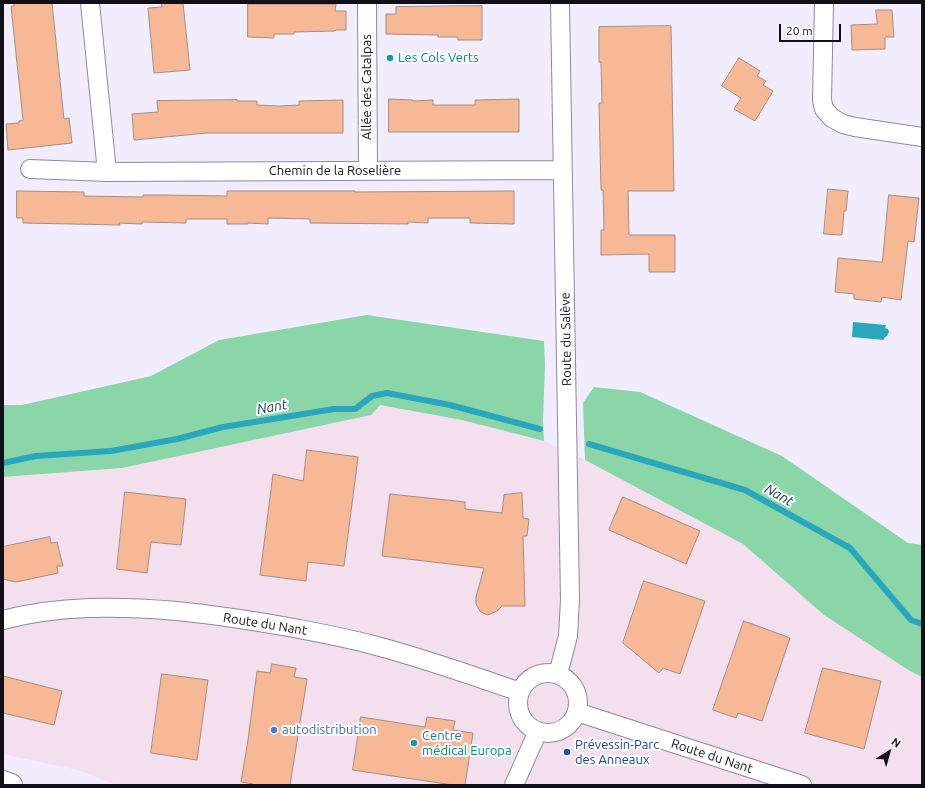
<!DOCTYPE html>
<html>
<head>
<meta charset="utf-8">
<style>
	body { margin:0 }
	#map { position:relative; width:925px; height:788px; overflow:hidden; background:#f1edff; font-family:Ubuntu,sans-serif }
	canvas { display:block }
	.frame { position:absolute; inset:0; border:4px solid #110f17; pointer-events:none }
	.north { position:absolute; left:869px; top:732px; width:40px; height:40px; -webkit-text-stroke:3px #fff; paint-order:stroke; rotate:37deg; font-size:11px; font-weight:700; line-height:16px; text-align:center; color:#110f17 }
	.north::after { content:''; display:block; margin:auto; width:14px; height:18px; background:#110f17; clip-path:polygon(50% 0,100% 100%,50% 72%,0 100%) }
	.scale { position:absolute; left:779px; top:24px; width:62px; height:18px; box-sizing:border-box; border:2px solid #110f17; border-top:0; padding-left:5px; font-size:12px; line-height:14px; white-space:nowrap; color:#110f17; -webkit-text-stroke:3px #fff; paint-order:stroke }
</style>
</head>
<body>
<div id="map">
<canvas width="925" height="788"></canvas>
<div class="frame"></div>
<div class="north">N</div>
<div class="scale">20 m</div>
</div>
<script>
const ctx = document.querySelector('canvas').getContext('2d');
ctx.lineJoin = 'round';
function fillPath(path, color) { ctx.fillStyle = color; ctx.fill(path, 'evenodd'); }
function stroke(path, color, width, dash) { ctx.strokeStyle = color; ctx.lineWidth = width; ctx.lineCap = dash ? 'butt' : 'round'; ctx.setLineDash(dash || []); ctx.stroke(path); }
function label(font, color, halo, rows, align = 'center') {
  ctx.font = font + ' Ubuntu,sans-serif'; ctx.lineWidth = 4; ctx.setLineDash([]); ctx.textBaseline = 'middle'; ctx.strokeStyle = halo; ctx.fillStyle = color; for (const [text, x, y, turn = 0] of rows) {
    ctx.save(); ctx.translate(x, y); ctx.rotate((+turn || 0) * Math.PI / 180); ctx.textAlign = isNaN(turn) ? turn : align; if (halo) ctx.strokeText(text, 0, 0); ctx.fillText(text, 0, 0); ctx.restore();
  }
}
const commercial = new Path2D(`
	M380,405L462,420L544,441L585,460L743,544L824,615L910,671L922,677V785H117L78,770L3,754V477L122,468Z`);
const green = new Path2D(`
	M367,315L544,341L545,365L543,421L544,441L462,420L380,405L371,415L122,468L3,477V405H22L151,376L219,340Z
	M594,387L640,392L782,456L908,543L922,545V677L910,671L824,615L743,544L585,460L583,403Z`);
const water = new Path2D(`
	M853,322L886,325L885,328L888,329L889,332L887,336L884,338V340L852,337Z`);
const stream = new Path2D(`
	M589,444L745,490L850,548L911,620L922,624
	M3,463L36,456L111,451L177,439L223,427L279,418L334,409H355L372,396L387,393L450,405L540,429`);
const building = new Path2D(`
	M14,3H52L64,119L69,118L72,143L8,150L6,124L19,123V121L23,120L11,6H14Z
	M161,3H183L190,70L154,73L148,8L162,7Z
	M248,4H336L335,11H346V30H336L335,31L294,32V34H274V38L248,37Z
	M482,6V40H458V37H438V35L386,34V14H396V7Z
	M876,10H892L894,37H885V49L852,50L851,25L877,24Z
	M671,26L674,191H628L629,235H675V272H649V254L601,255V230H604L603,190H601L599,103H602L601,62H599V27Z
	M739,58L760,71L757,76L766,81L763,85L773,91L755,121L734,109L741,98L722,86Z
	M389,99L413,100V101L433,100V105H475V100L519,99V132H389Z
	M237,100V101H257V105L278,106L299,105V101L343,100V133H207L134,140L132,114L158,112L157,101Z
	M828,189L848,191L846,211H844L842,235L824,234Z
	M17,191L84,192V196L143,197V195H165L227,196V191H355V192L514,191V224L470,223V218H428V223L408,222V224L310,223V219L268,218V224L248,223V224H227V219H186V223L142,222V224L119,223L120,225L23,223V218H17Z
	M889,195L919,198L914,242L908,241L901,300L882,297L881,302L854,299V294L835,292L838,258L882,262Z
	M307,450L358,457L344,566L308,562L306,581L260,575L273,474L303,481Z
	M125,492L186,499L181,545L151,542L147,573L117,569Z
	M522,493L523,518L529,519L527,536H523L525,606H502L497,611L488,615L483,613L480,611L476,604V597L484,568L382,556L390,494L465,502V509L502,513L504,495Z
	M623,497L700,531L686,564L609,530Z
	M50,537L51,543L57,542L63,566H57L58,573L16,582L3,579V547Z
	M644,581L705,601L680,674L663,668L659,673L623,643Z
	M744,621L790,638L762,721L738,713L736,718L713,710Z
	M272,664L296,668L294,677L307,679L290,785H253V784L241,782L248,740L257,671L270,673Z
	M823,668L881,681L864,749L805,733Z
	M162,674L208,680L197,760L151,753Z
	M3,676L62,691L54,725L3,713Z
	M361,717L425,727L427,717L455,721L453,730L473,733L465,785H453L353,770Z`);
const street = new Path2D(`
	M90,3L107,172
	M367,3L368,171
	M824,3L822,100L824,109L832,118L843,124L855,127L922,137
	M30,169L107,172L562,170
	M3,620C59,605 119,606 177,611C216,615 255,621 294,628C320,633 347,638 373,645C423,658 471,675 520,692
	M518 703a30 30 0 1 1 60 0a30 30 0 1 1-60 0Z
	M558,674L568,636L570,600L560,3
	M577,712L802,785
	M514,785L538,731`);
const primary = new Path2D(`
	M3,782L11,785`);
const markers = [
	[390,58,4,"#0f9aa8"],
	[274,730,4,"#3f7fe0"],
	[414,743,4,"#0f9aa8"],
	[567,752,4,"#1a4fb4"]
];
const cultureNames = [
	["Les Cols Verts",398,58],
	["Centre",422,736],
	["médical Europa",422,751]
];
const streetNames = [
	["Allée des Catalpas",367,87,-90],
	["Chemin de la Roselière",335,171],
	["Route du Salève",566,339,-91],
	["Route du Nant",265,624,9],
	["Route du Nant",712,756,18]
];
const shopNames = [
	["autodistribution",282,730]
];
const transitNames = [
	["Prévessin-Parc",575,745],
	["des Anneaux",575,760]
];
const waterNames = [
	["Nant",272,407,-10],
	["Nant",779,495,29]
];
fillPath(commercial, '#f3dfee');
fillPath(green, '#8ad6a9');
fillPath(water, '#29a8bd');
stroke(stream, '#29a8bd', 6);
fillPath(building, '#f7b896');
stroke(building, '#a48e82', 1);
stroke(street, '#8e899e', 20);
stroke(primary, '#8e899e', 24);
stroke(street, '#fff', 18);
stroke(primary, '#fff', 22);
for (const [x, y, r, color] of markers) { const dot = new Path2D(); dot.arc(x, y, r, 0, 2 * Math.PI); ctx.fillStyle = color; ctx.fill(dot); stroke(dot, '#fff', 1.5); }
label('13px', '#0d838f', '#fff', cultureNames, 'left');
label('13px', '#110f17', '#fff', streetNames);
label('13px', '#366cbe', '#fff', shopNames, 'left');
label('13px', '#164399', '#fff', transitNames, 'left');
label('italic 14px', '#0b424b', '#fff', waterNames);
</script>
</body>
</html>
